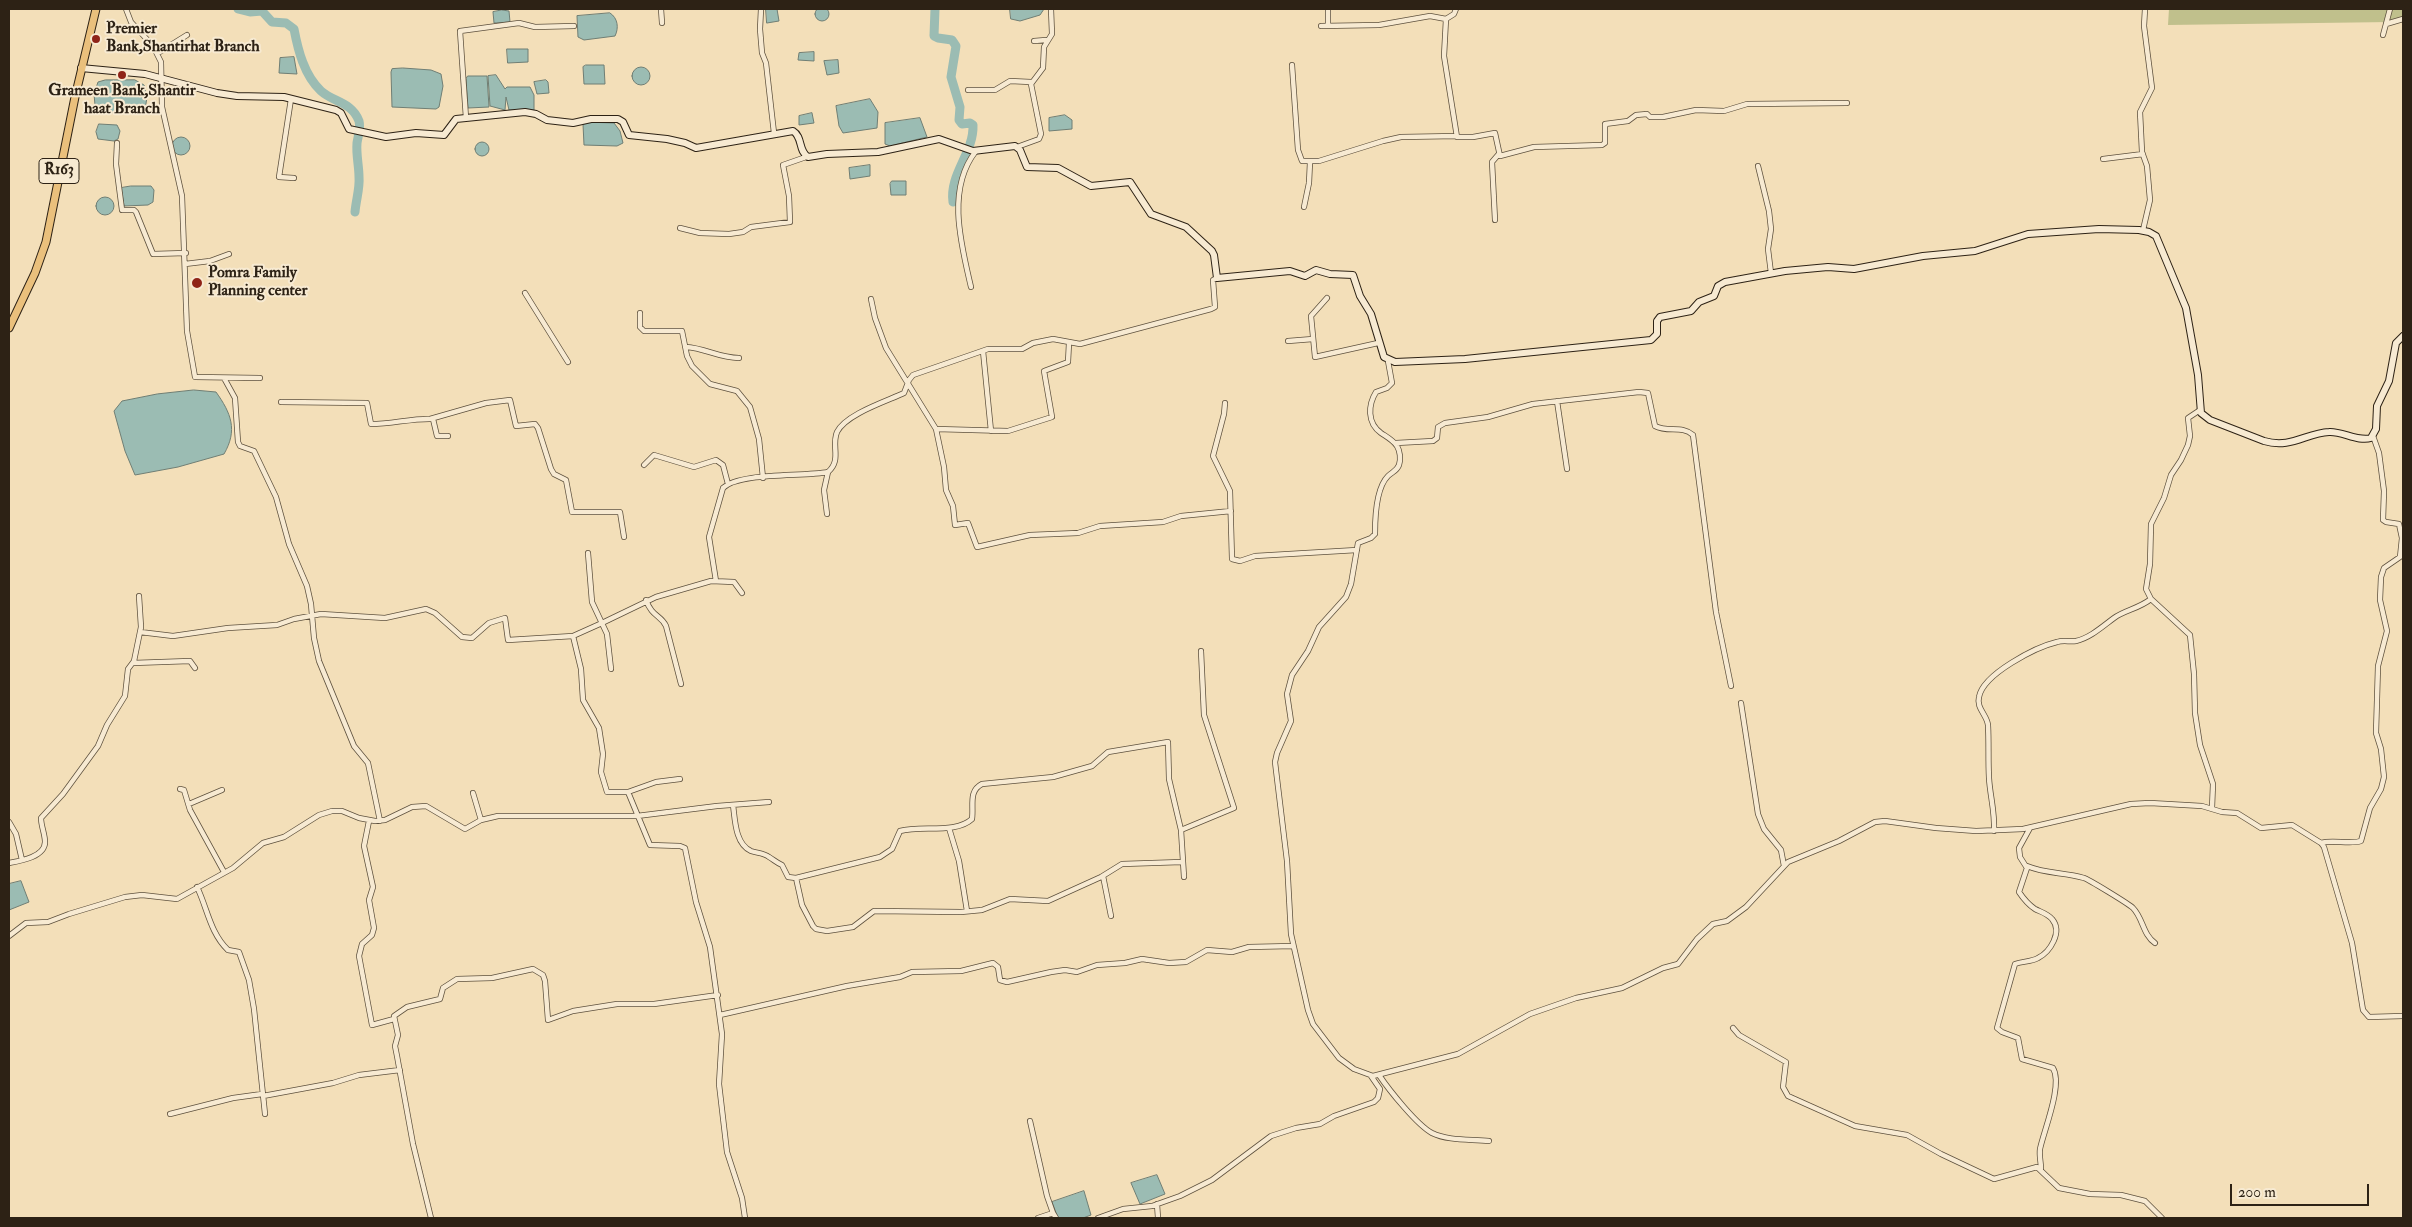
<!DOCTYPE html>
<html>
<head>
<meta charset="utf-8">
<style>
	body { margin:0 }
	#map { position:relative; width:2412px; height:1227px; overflow:hidden; background:#f3dfb9; font-family:"IM FELL Double Pica",serif }
	canvas { display:block }
	.frame { position:absolute; inset:0; border:10px solid #2d2215; pointer-events:none }
	.scale { position:absolute; left:2230px; top:1184px; width:139px; height:22px; box-sizing:border-box; border:2px solid #2d2215; border-top:0; padding-left:6px; font-size:15px; line-height:18px; white-space:nowrap; color:#2d2215; -webkit-text-stroke:4px #f7ead2; paint-order:stroke }
</style>
</head>
<body>
<div id="map">
<canvas width="2412" height="1227"></canvas>
<div class="frame"></div>
<div class="scale">200 m</div>
</div>
<script>
const ctx = document.querySelector('canvas').getContext('2d');
ctx.lineJoin = 'round';
function fillPath(path, color) { ctx.fillStyle = color; ctx.fill(path, 'evenodd'); }
function stroke(path, color, width, dash) { ctx.strokeStyle = color; ctx.lineWidth = width; ctx.lineCap = dash ? 'butt' : 'round'; ctx.setLineDash(dash || []); ctx.stroke(path); }
function label(font, color, halo, rows, align = 'center') {
  ctx.font = font + ' "IM FELL Double Pica",serif'; ctx.lineWidth = 4; ctx.setLineDash([]); ctx.textBaseline = 'middle'; ctx.strokeStyle = halo; ctx.fillStyle = color; for (const [text, x, y, turn = 0] of rows) {
    ctx.save(); ctx.translate(x, y); ctx.rotate((+turn || 0) * Math.PI / 180); ctx.textAlign = isNaN(turn) ? turn : align; if (halo) ctx.strokeText(text, 0, 0); ctx.fillText(text, 0, 0); ctx.restore();
  }
}
const green = new Path2D(`
	M2169,9H2403V18L2391,22L2168,25Z`);
const water = new Path2D(`
	M815 14a7 7 0 1 1 14 0a7 7 0 1 1-14 0Z
	M766,9H777L779,21L767,23Z
	M1010,9H1044L1040,15L1020,21L1011,19Z
	M502,10L509,11L510,22L494,23L493,12Z
	M610,13C618,18 619,28 615,36L584,40L578,37L577,16Z
	M507,49H528V62L508,63Z
	M814,52V61L798,60L799,53Z
	M294,57L297,74L279,73L280,58Z
	M838,60L839,73L827,75L824,61Z
	M586,65H604L605,84H584L583,67Z
	M632 76a9 9 0 1 1 18 0a9 9 0 1 1-18 0Z
	M403,68L431,70L441,74L443,86L439,107L436,109L392,107L391,72L392,69Z
	M496,75L505,89L507,87H530L534,95V110H509L506,97L505,110L490,106L488,76Z
	M468,76H487L489,107L468,108L466,79Z
	M135,80L144,85L147,97L145,110C130,115 108,116 95,105L94,94L98,82L105,80Z
	M546,80L548,82L549,93L537,94L534,82Z
	M870,99L878,112L877,128L843,133L839,126L836,106Z
	M812,113L814,123L799,125V116Z
	M1065,115L1072,120V129L1049,131V118Z
	M920,118L927,137L890,146L885,144V123Z
	M585,122L614,123L620,131L623,143L617,146L584,145L583,124Z
	M99,124L117,125L120,131L118,139L114,141L98,139L96,132Z
	M172 146a9 9 0 1 1 18 0a9 9 0 1 1-18 0Z
	M475 149a7 7 0 1 1 14 0a7 7 0 1 1-14 0Z
	M870,165V176L850,179L849,168Z
	M892,181H906V195H891L890,184Z
	M131,186H151L154,190L153,202L148,205L124,206L121,188Z
	M96 206a9 9 0 1 1 18 0a9 9 0 1 1-18 0Z
	M194,390L216,392C231,413 238,430 224,454L178,467L135,475L125,451L114,411L122,401L157,394Z
	M21,881L29,902L9,910V884Z
	M1157,1175L1165,1194L1140,1204L1131,1183Z
	M1084,1191L1091,1215L1083,1218H1058L1052,1202Z`);
const river = new Path2D(`
	M238,9L250,12L262,11L272,22L286,23L294,29C298,50 304,75 321,91C333,102 352,102 359,121C361,128 358,136 357,143C356,155 359,166 359,177C360,188 356,200 355,212
	M935,9L934,36L938,38L952,40L956,46L951,77L960,107L959,120L962,124L970,123L973,125C974,153 949,174 953,202`);
const street = new Path2D(`
	M126,9L131,22L153,46L161,62L162,107L182,196L187,331L195,377L260,378
	M661,9L662,23
	M761,9L760,29L762,53L766,63L774,133
	M1328,9V26
	M1456,9L1454,14L1446,19L1444,56L1457,137H1473L1495,133L1500,156L1534,147L1602,145L1605,143V124L1628,121L1636,115L1647,114L1650,117H1663L1696,110L1724,111L1747,104L1847,103
	M2386,24L2403,19
	M1321,26L1379,25L1430,16L1446,19
	M2383,35L2390,9
	M1034,41L1046,40
	M158,53L187,35
	M1292,65L1298,150L1302,161H1319L1383,141L1401,137L1457,136
	M968,90H995L1010,81L1031,82
	M291,99L279,177L294,178
	M466,118L460,31L519,23L535,27L574,26
	M117,143L116,164L122,210H134L136,212L153,254L186,253
	M1017,147L1039,139L1041,134L1031,84L1043,68L1044,47L1052,34L1051,9
	M2103,159L2143,154
	M1758,166L1769,211L1771,229L1768,249L1771,273
	M1304,207L1309,183L1310,162
	M1495,220L1492,162L1498,155
	M680,228L700,233L729,234L743,232L751,227L790,222L789,196L783,165L806,157
	M2143,230L2150,200L2147,166L2142,152L2140,112L2152,88L2144,26L2145,9
	M185,264L210,261L229,254
	M971,287C961,244 946,189 976,151
	M525,293L568,362
	M1327,298L1311,316L1315,357L1378,343
	M871,299L875,318L886,348L936,429L944,467L946,490L953,506L955,525L968,523L977,547L1030,535L1078,533L1100,526L1163,522L1181,516L1231,511
	M640,313V327L644,331H682L687,356L692,366L710,384L737,391L750,407L759,439L763,478
	M1288,341L1313,339
	M686,347C705,348 719,358 739,358
	M983,351L991,431
	M1388,361L1392,383L1387,388L1376,392C1368,405 1367,423 1381,433C1387,437 1393,440 1397,446C1400,451 1401,459 1399,465C1397,471 1392,472 1388,476C1376,488 1375,519 1375,534L1371,538L1358,543L1351,584L1346,597L1319,627L1308,651L1292,675L1287,694L1291,721L1277,753L1275,762L1287,861L1291,934L1308,1010L1313,1024L1339,1058L1354,1069L1373,1076L1458,1054L1530,1014L1576,998L1622,988L1663,968L1678,964L1697,939L1713,924L1727,921L1746,907L1788,862L1839,841L1875,822L1885,821L1936,828L1976,831L2023,829L2131,804L2150,803L2202,806L2222,812L2237,813L2261,828L2292,825L2321,843L2324,847L2352,943L2363,1010L2369,1017L2403,1016
	M224,378L235,398L238,442L240,446L254,451L276,497L289,544L307,586L311,604L314,638L319,661L354,746L368,763L380,821
	M1557,401L1567,469
	M281,402L367,403L371,424C393,424 412,418 433,419L437,436H448
	M1225,403L1224,414L1213,456L1230,491L1232,559L1240,561L1255,556L1357,550
	M2200,410L2188,418L2190,436L2188,445L2181,460L2171,475L2164,498L2151,524L2150,564L2146,589L2151,599L2190,635L2194,674L2195,713L2200,745L2213,784L2212,808
	M430,419L486,403L510,400L516,426L535,424L538,428L551,469L554,474L566,480L572,512H620L624,537
	M936,429L1008,431L1052,417L1044,371L1068,362L1069,343
	M1396,443L1433,441L1437,438L1438,427L1445,423L1488,417L1533,404L1639,392L1648,393L1655,426C1668,433 1682,425 1693,435L1716,612L1731,686
	M644,465L654,455L694,467L716,460L723,465L728,484
	M827,514L824,490L828,472
	M588,553L592,602L607,634L611,669
	M716,581L709,537L723,488C740,472 804,477 828,472C842,460 831,446 837,432C846,414 887,401 904,393L909,380L913,375L988,349H1022L1033,343L1053,339L1080,344L1211,309L1215,307L1213,280L1217,278
	M646,600C652,617 661,615 666,626L681,684
	M602,623L656,597L711,581L734,582L742,593
	M140,632L173,636L228,628L277,625L294,619L321,614L385,618L426,609L435,613L462,637L472,638L489,623L505,618L508,640L573,636L602,623
	M573,636L581,669L583,700L599,728L603,754L601,772L607,792H628L656,782L680,779
	M133,663L190,661L195,668
	M1741,703L1758,814L1764,829L1781,850L1784,866
	M180,789L184,790L190,810L224,872
	M628,792L650,845L680,846L685,848L696,902L710,947L722,1034L719,1084L727,1152L742,1198L745,1218
	M473,793L481,820
	M189,804L222,790
	M733,805C735,819 735,844 751,851C756,853 764,853 769,857C774,860 777,863 782,865L788,877L796,878L880,857L892,849L900,831C921,825 956,834 972,819C974,806 968,791 982,784L1053,777L1092,766L1108,752L1168,742L1169,779L1181,830L1184,877
	M369,821L364,846L373,887L369,900L374,928L372,935L362,944L359,956L372,1025L394,1019
	M9,822L16,834L22,860
	M949,828L959,861L967,911
	M2030,828L2019,848L2020,857L2027,868L2019,892C2023,898 2029,905 2035,909C2041,912 2048,914 2052,919C2063,932 2050,952 2038,958C2031,962 2023,961 2015,964L1997,1028L2002,1032L2018,1038L2022,1059L2053,1068C2063,1085 2044,1130 2040,1149C2039,1156 2041,1162 2041,1169
	M1181,830L1234,808L1204,715L1201,651
	M1994,831C1995,811 1990,796 1989,778C1988,760 1989,743 1988,725C1987,715 1976,708 1979,697C1983,674 2036,647 2057,642C2063,640 2070,642 2076,641C2090,638 2103,626 2114,618C2125,610 2138,609 2151,599
	M2321,843C2334,839 2348,845 2361,841L2370,808L2381,789L2384,777L2381,749L2376,733L2378,666L2387,631L2380,600L2381,577L2384,568L2400,557L2402,538L2399,524L2386,522L2383,520L2384,491L2379,453L2373,436
	M9,863C20,861 45,857 45,842C45,834 41,826 41,818L63,794L98,746L107,725L125,696L128,669L134,661L141,627L139,596
	M2027,866C2046,874 2064,872 2084,878C2088,879 2129,904 2133,908C2143,918 2143,935 2155,943
	M1103,876L1111,916
	M796,878L802,905L813,926L816,929L827,931L853,927L874,911L961,912L982,910L1010,899L1048,901L1101,877L1122,864L1182,862
	M197,887C207,907 210,933 228,950L239,952L249,980L254,1009L265,1114
	M9,936L26,923L48,922L69,914L125,897L142,895L177,899L233,868L263,843L284,837L319,815L332,811H342L359,818L375,821L385,820L412,807L426,806L465,829L481,820L498,816H637L717,806L769,802
	M720,1015L847,986L900,977L912,972L961,971L993,963L998,967L1000,980L1007,982L1051,972L1065,970L1077,972L1097,965L1125,963L1142,959L1169,963L1186,962L1207,950L1232,952L1249,947L1293,946
	M1733,1028L1739,1035L1786,1062L1783,1087L1788,1096L1855,1126L1907,1135L1941,1154L1994,1179L2037,1167L2059,1188L2090,1194L2121,1195L2145,1201L2162,1218
	M1379,1075C1389,1090 1417,1125 1432,1133C1448,1141 1471,1139 1489,1141
	M263,1096L333,1083L359,1075L400,1070
	M170,1114L233,1098L262,1094
	M1030,1121L1047,1196L1053,1213
	M1157,1204L1158,1218
	M431,1218L413,1144L397,1056L395,1046L398,1035L394,1016L407,1007L440,999L443,988L457,979L492,978L533,969L543,975L545,981L548,1020L573,1011L617,1004H654L718,995
	M1038,1218L1053,1213L1056,1218
	M1098,1218L1123,1209L1152,1206L1180,1196L1212,1180L1271,1136L1296,1128L1320,1124L1334,1116L1374,1102L1378,1098L1380,1089L1371,1076`);
const secondary = new Path2D(`
	M81,68L145,74L217,93L237,96L284,97L336,110L341,113L349,129L386,137L416,133L444,135L456,119L525,112L536,114L547,120L573,123L591,119H618L623,122L629,135L667,139L685,143L696,148L793,131C803,137 798,151 808,157L827,154L878,152L939,139L973,151L1015,146L1020,150L1027,167L1058,168L1091,186L1130,182L1151,214L1186,227L1212,251L1214,255L1217,278L1290,271L1305,276L1316,270L1330,274L1353,275L1360,296L1371,314L1384,357L1395,362L1465,359L1651,340L1657,334V321L1660,317L1691,311L1699,302L1714,296L1718,286L1725,282L1785,271L1828,267L1854,269L1923,256L1975,251L2028,234L2099,229L2139,230L2149,232L2156,236L2186,308L2198,375L2201,413L2210,420L2264,441C2291,449 2306,433 2329,432C2342,431 2358,442 2371,438L2376,429L2377,406L2389,381L2396,343L2403,336`);
const primary = new Path2D(`
	M9,328L35,273L46,242L75,97L96,9`);
const markers = [
	[96,39,5,"#8f2418"],
	[122,75,5,"#8f2418"],
	[197,283,6,"#8f2418"]
];
const shields = [
	[59,171,40]
];
const shieldNames = [
	["R163",59,171]
];
const poiNames = [
	["Premier",106,30],
	["Bank,Shantirhat Branch",106,48],
	["Grameen Bank,Shantir",122,92,"center"],
	["haat Branch",122,110,"center"],
	["Pomra Family",208,274],
	["Planning center",208,292]
];
fillPath(green, '#c0c08c');
fillPath(water, '#9bbcb3');
stroke(water, '#6f7e74', 1);
stroke(river, '#9bbcb3', 9);
stroke(street, '#5e513e', 6);
stroke(secondary, '#2d2215', 8);
stroke(primary, '#2d2215', 9);
stroke(street, '#f7ead2', 4.5);
stroke(secondary, '#f7ead2', 6);
stroke(primary, '#eac07c', 7);
for (const [x, y, r, color] of markers) { const dot = new Path2D(); dot.arc(x, y, r, 0, 2 * Math.PI); ctx.fillStyle = color; ctx.fill(dot); stroke(dot, '#f7ead2', 2); }
for (const [x, y, w] of shields) { const box = new Path2D(); box.roundRect(x - w / 2, y - 12.5, w, 25, 4); ctx.fillStyle = '#f7ead2'; ctx.fill(box); stroke(box, '#2d2215', 1); }
label('bold 15px', '#2d2215', null, shieldNames);
label('bold 16px', '#2d2215', '#f7ead2', poiNames, 'left');
</script>
</body>
</html>
